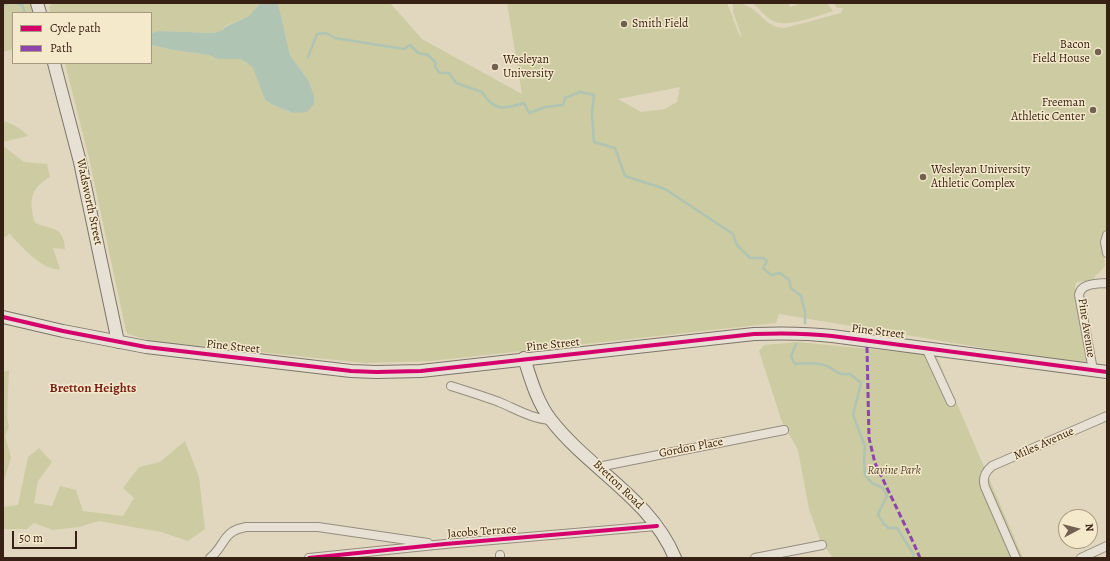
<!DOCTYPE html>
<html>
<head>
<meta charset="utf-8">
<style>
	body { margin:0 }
	#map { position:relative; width:1110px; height:561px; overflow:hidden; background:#e1d7bf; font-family:Alegreya,serif }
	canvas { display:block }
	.frame { position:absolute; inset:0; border:4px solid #372114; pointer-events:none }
	.legend { position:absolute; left:12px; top:12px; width:140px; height:52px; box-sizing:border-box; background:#f5e9cc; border:1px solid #a99982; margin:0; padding:5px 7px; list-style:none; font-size:12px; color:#372114 }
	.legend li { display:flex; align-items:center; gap:8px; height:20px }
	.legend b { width:20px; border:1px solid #a99982 }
	.north { position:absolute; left:1058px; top:509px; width:40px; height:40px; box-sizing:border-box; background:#f5e9cc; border:1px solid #a99982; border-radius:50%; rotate:83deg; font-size:11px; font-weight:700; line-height:16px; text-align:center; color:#372114 }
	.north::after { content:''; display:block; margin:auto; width:14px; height:18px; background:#726150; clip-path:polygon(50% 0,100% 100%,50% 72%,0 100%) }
	.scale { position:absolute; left:12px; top:531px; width:65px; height:18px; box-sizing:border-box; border:2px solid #372114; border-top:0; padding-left:5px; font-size:12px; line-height:14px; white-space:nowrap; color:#372114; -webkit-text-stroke:3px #f5e9cc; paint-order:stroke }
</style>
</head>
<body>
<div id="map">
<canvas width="1110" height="561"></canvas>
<div class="frame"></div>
<ul class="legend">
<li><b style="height:5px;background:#d6006c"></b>Cycle path</li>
<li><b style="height:5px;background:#8e44ad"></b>Path</li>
</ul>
<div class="north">N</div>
<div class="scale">50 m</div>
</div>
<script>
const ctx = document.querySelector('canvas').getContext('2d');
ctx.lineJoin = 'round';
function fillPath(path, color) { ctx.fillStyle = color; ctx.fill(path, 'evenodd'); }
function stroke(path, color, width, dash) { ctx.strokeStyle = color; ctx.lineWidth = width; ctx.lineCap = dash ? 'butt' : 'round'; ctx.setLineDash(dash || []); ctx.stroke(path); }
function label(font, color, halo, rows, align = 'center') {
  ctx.font = font + ' Alegreya,serif'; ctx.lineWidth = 3; ctx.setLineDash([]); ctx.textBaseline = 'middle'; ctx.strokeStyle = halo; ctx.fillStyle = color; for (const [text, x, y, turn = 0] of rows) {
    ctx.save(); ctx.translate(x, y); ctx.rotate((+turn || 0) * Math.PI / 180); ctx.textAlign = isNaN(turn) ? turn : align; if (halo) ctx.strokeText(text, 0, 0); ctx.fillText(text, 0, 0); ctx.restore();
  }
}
const green = new Path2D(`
	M3,3H31L34,13H13V49L3,52Z
	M53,3H260L249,16L225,26L223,30L214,33L159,31L151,33V13H50L49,7Z
	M278,3H390L422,39L522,94L507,3H727L739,34L742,37L733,12V3C760,3 761,28 785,28L841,13L843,8H837L833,3H1107V244L1103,249L1105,266L1098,274L1095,276L1094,280L1077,282L1075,285L1087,365L779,314L776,323L431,361L365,363L151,341L128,334L126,331L89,158L65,63H151V45L173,50L209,55L218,59H240L246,62L253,67L265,100L273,105L293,113L308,80L290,55ZM680,87L677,102L665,109L641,112L618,99Z
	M752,3H788L790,7L802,3H827L833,11C817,16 788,28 773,21C765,17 759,8 752,3Z
	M3,121C12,123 22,129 28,136L3,142Z
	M3,146L24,162L47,164L50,177C29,189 29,202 35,223C53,231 63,225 65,249L53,248L60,269C43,272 19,244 9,233L6,237H3Z
	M798,342L920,354L937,357L1023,558H833L820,540L809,509L798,450L782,422L759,351L764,345Z
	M9,370L7,416L9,427L5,436L11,457L3,485V372Z
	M185,441L199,477L205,529L188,541L161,532L99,521L79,527L53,530L34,523L27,529H3V507L18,505L28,457L39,448L52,462L38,481L34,503L52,506L60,486L76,490L83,511L123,516L134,498L123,488L139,467L160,462Z`);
const water = new Path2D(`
	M260,3H278L290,55L308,80L314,96V104L307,112L293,113L273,105L265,100L253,68L246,62L240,59H218L209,55L173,50L151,45V33L159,31L214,33L223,30L225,27L249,16Z`);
const stream = new Path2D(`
	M17,3L22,5L25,13
	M3,5L8,3
	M308,57L317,34L326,33L335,38L404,49L410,45L418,53L428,55L436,63L435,67L440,73H449L456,83L482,92C494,112 505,109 524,103L529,113L546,107L563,105L565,98L580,92L594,95L592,113L594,142L615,148L625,176L665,189L733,234L737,245L750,258H763L767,261L763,268L771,275L780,273L789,280L791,288L801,296L805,312V323
	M796,344L791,356L795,364C805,363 817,362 827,366C839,371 833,375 850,374L861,383L853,415L865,446L864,460L865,475L872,483L883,488L887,496L878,514L883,523L888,528H897L914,555L913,558`);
const street = new Path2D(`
	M1107,235L1105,242L1107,253
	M926,348L951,402
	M1093,370L1079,295C1081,283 1097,284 1107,283
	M451,386C467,391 483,396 499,402C516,409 532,419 551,420
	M598,467L784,430
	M210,558C226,545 222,531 246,527H318L428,543
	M309,558L445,544L657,526
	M500,558V555
	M755,558L822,545
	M1016,558L985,487C982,478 985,472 992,466L1107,416
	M1081,558L1107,546`);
const secondary = new Path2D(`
	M37,3L40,13
	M54,63L80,162L118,342
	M3,317L63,331L146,347L351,371L376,372L421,371L754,334C781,333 806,333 832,336L1107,372
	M524,358C531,380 537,402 551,420C589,469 651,499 675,558`);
const quiet = new Path2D(`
	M867,347L869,438L875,463L914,544L920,558`);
const cycleway = new Path2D(`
	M3,317L63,331L146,347L351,371L376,372L421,371L754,334C781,333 806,333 832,336L1107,372
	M309,558L445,544L657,526`);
const markers = [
	[624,24,4,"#726150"],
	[1098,52,4,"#726150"],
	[495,67,4,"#726150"],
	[1093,110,4,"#726150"],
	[923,177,4,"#726150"]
];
const poiNames = [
	["Smith Field",632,24],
	["Bacon",1090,45,"right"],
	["Field House",1090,59,"right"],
	["Wesleyan",503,60],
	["University",503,74],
	["Freeman",1085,103,"right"],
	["Athletic Center",1085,117,"right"],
	["Wesleyan University",931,170],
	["Athletic Complex",931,184]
];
const streetNames = [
	["Wadsworth Street",89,202,78],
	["Pine Avenue",1086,328,81],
	["Pine Street",878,332,7],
	["Pine Street",553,345,-6],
	["Pine Street",233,347,6],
	["Miles Avenue",1044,444,-24],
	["Gordon Place",691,448,-11],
	["Bretton Road",618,485,44],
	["Jacobs Terrace",482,532,-4]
];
const parkNames = [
	["Ravine Park",894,471]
];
const neighbourhoodNames = [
	["Bretton Heights",93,389]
];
fillPath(green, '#cccba2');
fillPath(water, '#afc4b2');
stroke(stream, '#afc4b2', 2.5);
stroke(street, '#958d7e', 10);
stroke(secondary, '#7d7567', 14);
stroke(street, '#e7e1d5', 8);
stroke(secondary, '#e7e1d5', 12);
stroke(quiet, '#8e44ad', 3, [6, 3]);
stroke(cycleway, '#d6006c', 4);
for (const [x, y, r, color] of markers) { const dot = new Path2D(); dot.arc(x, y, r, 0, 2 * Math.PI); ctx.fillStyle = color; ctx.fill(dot); stroke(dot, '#f5e9cc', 1.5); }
label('12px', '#372114', '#f5e9cc', poiNames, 'left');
label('12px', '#372114', '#f5e9cc', streetNames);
label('italic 12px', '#584932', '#f5e9cc', parkNames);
label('bold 13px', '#7a1f14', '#f5e9cc', neighbourhoodNames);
</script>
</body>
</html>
